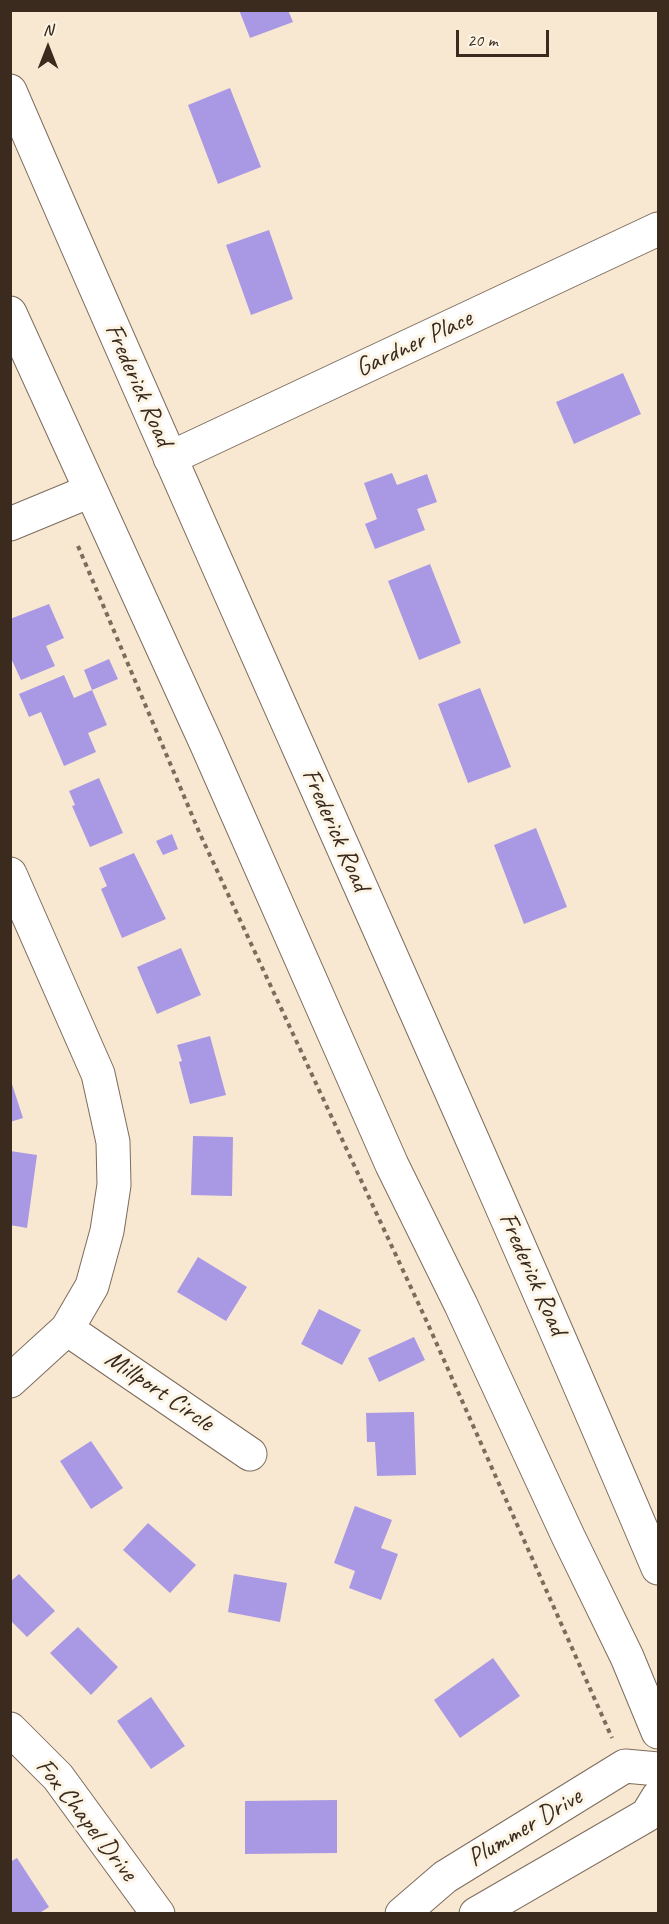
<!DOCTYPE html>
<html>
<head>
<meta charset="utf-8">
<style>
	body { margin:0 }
	#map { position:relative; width:669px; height:1924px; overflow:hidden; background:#f8e8d1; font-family:Caveat,sans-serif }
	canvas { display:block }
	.frame { position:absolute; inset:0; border:12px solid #3b2a1e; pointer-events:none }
	.north { position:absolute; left:18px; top:18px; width:60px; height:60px; -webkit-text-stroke:4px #fcf5e5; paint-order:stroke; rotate:0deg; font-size:16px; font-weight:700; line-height:24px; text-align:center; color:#3b2a1e }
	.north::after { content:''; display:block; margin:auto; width:21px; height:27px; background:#3b2a1e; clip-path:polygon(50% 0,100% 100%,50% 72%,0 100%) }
	.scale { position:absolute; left:456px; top:30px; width:93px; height:27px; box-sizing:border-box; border:3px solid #3b2a1e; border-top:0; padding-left:8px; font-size:18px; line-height:21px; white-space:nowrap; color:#3b2a1e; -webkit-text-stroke:4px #fcf5e5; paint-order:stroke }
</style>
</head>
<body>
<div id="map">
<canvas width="669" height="1924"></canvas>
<div class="frame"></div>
<div class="north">N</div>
<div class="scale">20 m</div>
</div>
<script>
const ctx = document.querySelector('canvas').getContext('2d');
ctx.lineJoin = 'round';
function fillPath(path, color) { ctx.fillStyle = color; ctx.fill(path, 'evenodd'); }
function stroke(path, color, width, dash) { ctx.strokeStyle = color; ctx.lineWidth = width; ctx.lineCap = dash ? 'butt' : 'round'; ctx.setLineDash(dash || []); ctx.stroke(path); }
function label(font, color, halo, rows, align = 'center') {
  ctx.font = font + ' Caveat,sans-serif'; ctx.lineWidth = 6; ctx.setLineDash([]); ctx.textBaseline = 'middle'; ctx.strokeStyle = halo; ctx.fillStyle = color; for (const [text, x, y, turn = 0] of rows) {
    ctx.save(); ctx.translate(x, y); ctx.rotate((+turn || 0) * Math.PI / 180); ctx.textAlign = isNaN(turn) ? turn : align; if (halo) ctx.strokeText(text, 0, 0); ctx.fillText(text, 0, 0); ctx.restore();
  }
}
const building = new Path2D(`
	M239,10H288L293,22L250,38Z
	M230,88L261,167L218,184L188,105Z
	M269,230L293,299L251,315L226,245Z
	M623,373L641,414L574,444L556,402Z
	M392,473L397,485L427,474L437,502L417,509L425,530L375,549L365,524L377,519L364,483Z
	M430,564L461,643L419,660L388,581Z
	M49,604L64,638L46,646L55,666L21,680L10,656V619Z
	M109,659L118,679L92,690L84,670Z
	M64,675L74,698L92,690L107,725L88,733L96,752L64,766L41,712L29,717L19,694Z
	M480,688L511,767L468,783L438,704Z
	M99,778L123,833L90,847L72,806L75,805L69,791Z
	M536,828L567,907L524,924L494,845Z
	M172,834L178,849L163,855L156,841Z
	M134,853L166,919L122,938L101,889L107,886L99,868Z
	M181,948L201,995L157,1014L137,967Z
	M210,1036L226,1095L190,1104L179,1062L182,1061L177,1045Z
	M10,1078L23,1118L10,1122Z
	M193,1136L233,1137L232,1196L191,1195Z
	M10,1151L37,1155L27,1228L10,1225Z
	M198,1257L247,1287L226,1321L177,1292Z
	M319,1309L361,1330L342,1365L301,1344Z
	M414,1337L425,1360L379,1382L368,1358Z
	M414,1412L416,1475L377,1476L375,1442H367L366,1413Z
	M91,1441L123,1488L91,1509L60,1461Z
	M355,1506L392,1520L381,1548L398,1554L381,1600L349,1588L355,1571L334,1563Z
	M148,1523L196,1565L170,1593L123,1550Z
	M19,1574L55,1611L27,1637L10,1620V1582Z
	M234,1574L287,1583L280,1622L228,1612Z
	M78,1627L118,1667L91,1695L50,1653Z
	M493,1658L520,1696L460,1738L434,1700Z
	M151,1697L185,1746L151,1769L117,1721Z
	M337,1800V1853L245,1854V1801Z
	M17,1858L49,1907L38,1914H10V1862Z`);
const path = new Path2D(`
	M78,546L200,834L427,1322L612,1738`);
const minor = new Path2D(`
	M170,458L658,229
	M10,524L90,491
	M10,874L98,1074L113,1142L114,1185L107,1231L92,1286L67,1329L10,1381
	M67,1329L250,1454
	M10,1729L58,1777L158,1914
	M402,1914L445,1877L625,1766L658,1769
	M476,1914L647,1815L658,1797`);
const major = new Path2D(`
	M10,91C223,585 448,1074 658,1568
	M10,313L206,743L392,1165L461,1305L568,1536L627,1657L658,1732`);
const streetNames = [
	["Gardner Place",414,344,-25],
	["Frederick Road",138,385,66],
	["Frederick Road",335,830,66],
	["Frederick Road",532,1274,66],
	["Millport Circle",159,1391,34],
	["Fox Chapel Drive",86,1820,52],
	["Plummer Drive",525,1828,-31]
];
fillPath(building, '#a999e4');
stroke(minor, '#7d6c5d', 35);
stroke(major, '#7d6c5d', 35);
stroke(path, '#7d6c5d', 4, [4.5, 4.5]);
stroke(minor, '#fff', 33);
stroke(major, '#fff', 33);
label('26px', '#3b2a1e', '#fcf5e5', streetNames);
</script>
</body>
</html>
